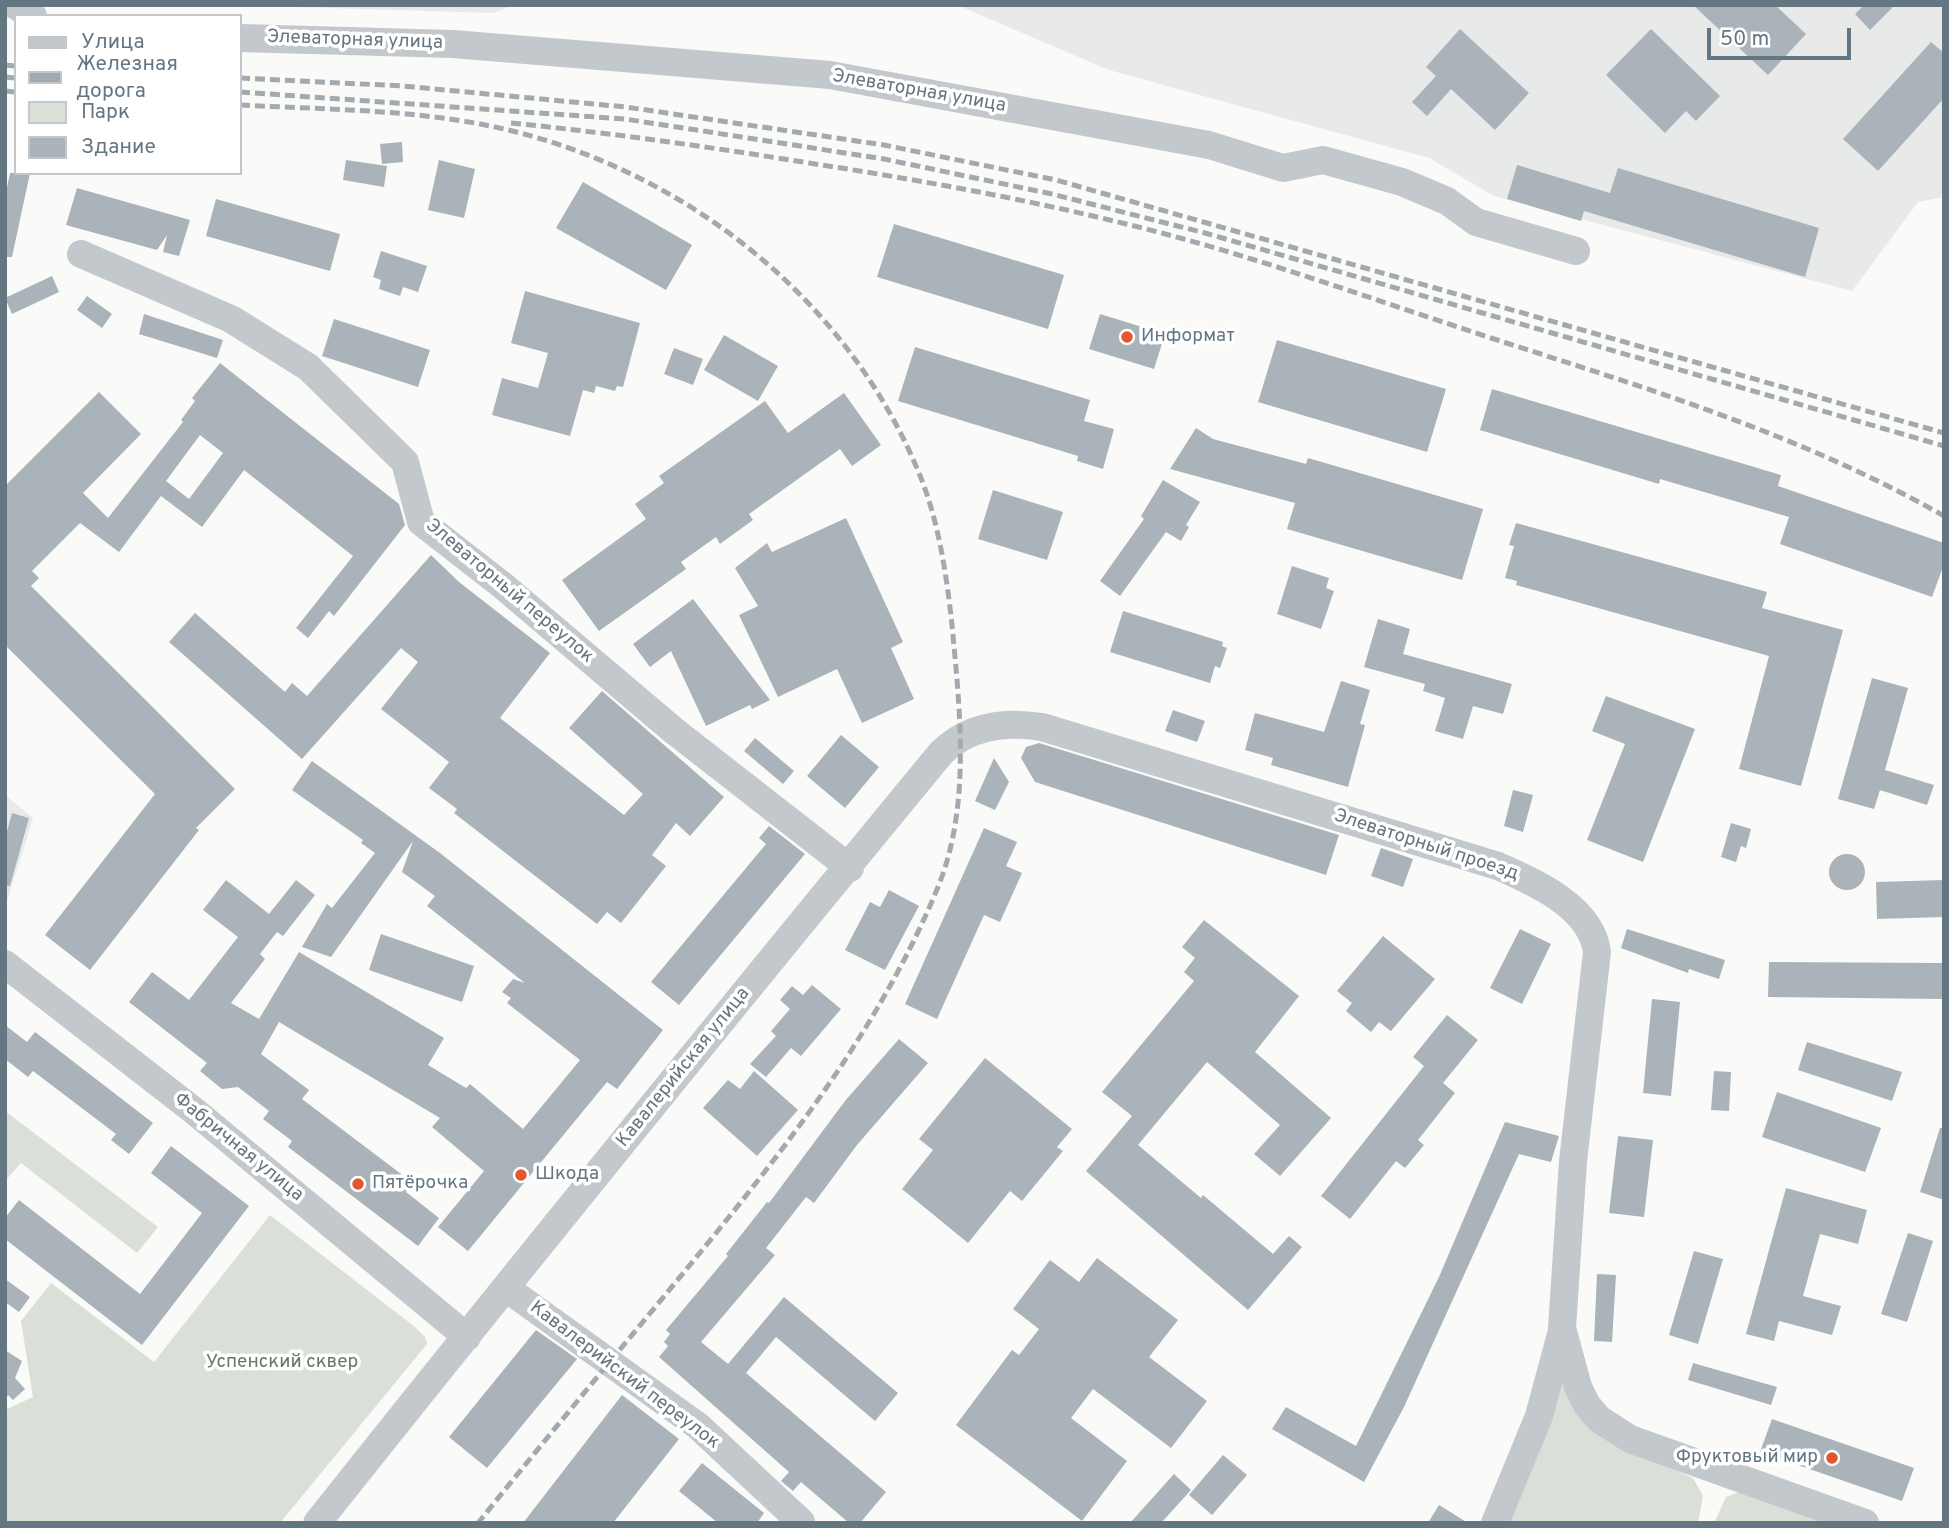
<!DOCTYPE html>
<html>
<head>
<meta charset="utf-8">
<style>
	body { margin:0 }
	#map { position:relative; width:1949px; height:1528px; overflow:hidden; background:#fafaf8; font-family:Overpass,sans-serif }
	canvas { display:block }
	.frame { position:absolute; inset:0; border:7px solid #657683; pointer-events:none }
	.legend { position:absolute; left:14px; top:14px; width:228px; height:161px; box-sizing:border-box; background:#fff; border:2px solid #c1c8cd; margin:0; padding:9px 12px; list-style:none; font-size:21px; color:#657683 }
	.legend li { display:flex; align-items:center; gap:14px; height:35px }
	.legend b { width:35px; border:2px solid #c1c8cd }
	.scale { position:absolute; left:1707px; top:28px; width:144px; height:32px; box-sizing:border-box; border:4px solid #657683; border-top:0; padding-left:9px; font-size:21px; line-height:24px; white-space:nowrap; color:#657683; -webkit-text-stroke:5px #fff; paint-order:stroke }
</style>
</head>
<body>
<div id="map">
<canvas width="1949" height="1528"></canvas>
<div class="frame"></div>
<ul class="legend">
<li><b style="height:9px;background:#c3c8cc"></b>Улица</li>
<li><b style="height:9px;background:#a2aab0"></b>Железная дорога</li>
<li><b style="height:19px;background:#dadfd7"></b>Парк</li>
<li><b style="height:19px;background:#aab3b9"></b>Здание</li>
</ul>
<div class="scale">50 m</div>
</div>
<script>
const ctx = document.querySelector('canvas').getContext('2d');
ctx.lineJoin = 'round';
function fillPath(path, color) { ctx.fillStyle = color; ctx.fill(path, 'evenodd'); }
function stroke(path, color, width, dash) { ctx.strokeStyle = color; ctx.lineWidth = width; ctx.lineCap = dash ? 'butt' : 'round'; ctx.setLineDash(dash || []); ctx.stroke(path); }
function label(font, color, halo, rows, align = 'center') {
  ctx.font = font + ' Overpass,sans-serif'; ctx.lineWidth = 7; ctx.setLineDash([]); ctx.textBaseline = 'middle'; ctx.strokeStyle = halo; ctx.fillStyle = color; for (const [text, x, y, turn = 0] of rows) {
    ctx.save(); ctx.translate(x, y); ctx.rotate((+turn || 0) * Math.PI / 180); ctx.textAlign = isNaN(turn) ? turn : align; if (halo) ctx.strokeText(text, 0, 0); ctx.fillText(text, 0, 0); ctx.restore();
  }
}
const built = new Path2D(`
	M230,5H513L494,13Z
	M957,5H1944V197L1918,202L1852,291L1494,196L1429,158L1109,70Z
	M5,795L33,818L5,908Z`);
const green = new Path2D(`
	M5,1111L158,1227L137,1253L21,1163L5,1181Z
	M270,1215L415,1327L425,1337L427,1344L280,1523H5V1410L33,1397L21,1321L51,1283L154,1362Z
	M1563,1377L1596,1433L1693,1478L1703,1496L1698,1523H1507Z
	M1742,1491L1827,1523H1714L1726,1497Z`);
const building = new Path2D(`
	M1693,5H1775L1806,34L1768,75Z
	M1864,5H1895L1870,30L1855,14Z
	M1460,29L1529,93L1495,130L1451,89L1427,116L1412,102L1436,76L1426,67Z
	M1651,29L1720,96L1696,121L1686,111L1665,133L1606,75Z
	M1931,42L1944,53V98L1878,171L1843,139Z
	M402,142L403,162L382,164L380,144Z
	M346,160L387,166L384,187L343,180Z
	M439,160L475,169L464,218L428,210Z
	M1517,165L1610,193L1618,168L1819,228L1805,277L1584,211L1581,221L1507,199Z
	M10,173H30L12,257H5V197Z
	M583,182L692,245L666,290L556,228Z
	M77,188L190,220L179,256L163,252L167,235L157,250L66,225Z
	M216,199L340,234L330,271L206,236Z
	M894,224L1064,275L1048,329L877,277Z
	M381,251L427,266L418,292L403,287L400,296L379,289L381,280L373,277Z
	M52,276L59,292L12,314L5,298Z
	M525,291L640,323L623,387L617,386L615,391L596,386L594,393L583,390L570,436L492,415L502,378L538,388L548,353L511,343Z
	M87,296L112,314L102,328L77,310Z
	M144,314L223,340L217,358L139,334Z
	M1100,314L1165,334L1154,369L1089,349Z
	M334,319L430,350L418,387L322,356Z
	M724,335L778,366L758,401L704,370Z
	M1277,340L1446,389L1427,452L1258,402Z
	M915,347L1090,400L1084,421L1114,429L1103,469L1077,461L1078,456L898,401Z
	M674,348L703,359L693,385L664,374Z
	M220,363L399,504L405,525L334,616L329,611L308,638L296,628L353,556L244,470L202,527L161,496L119,552L80,523L32,571L39,578L31,586L235,789L196,828L199,830L90,970L45,935L155,794L5,645V486L99,392L141,434L83,493L108,518L183,422L181,420L195,401L192,398ZM200,435L223,453L189,499L166,481Z
	M1492,389L1781,475L1778,486L1944,543V564L1932,597L1780,544L1789,517L1660,479L1659,484L1480,430Z
	M844,393L881,445L852,466L840,449L749,514L753,520L720,544L716,537L681,562L686,569L599,631L562,580L646,519L635,504L664,483L659,476L765,401L788,433Z
	M1196,428L1213,439L1306,464L1308,458L1483,509L1462,580L1287,529L1295,503L1170,469Z
	M1163,480L1200,502L1186,525L1189,527L1181,541L1166,532L1120,596L1100,581L1144,519L1141,516Z
	M993,490L1063,512L1047,560L978,539Z
	M846,518L903,642L891,648L914,699L862,723L837,669L778,697L739,615L758,606L735,568L767,543L772,552Z
	M1516,523L1767,592L1762,608L1843,630L1801,786L1739,769L1769,656L1516,585L1517,581L1505,578L1514,546L1509,545Z
	M431,555L459,582L550,653L500,718L624,815L643,794L569,728L602,691L724,797L690,836L676,823L652,855L666,866L621,923L607,912L597,924L454,813L457,809L429,788L449,762L381,709L418,662L401,648L302,759L169,642L195,613L285,692L292,683L307,696Z
	M1292,566L1329,578L1326,588L1334,591L1321,629L1277,614Z
	M693,599L770,700L752,709L750,705L706,726L671,651L650,667L633,644Z
	M1123,611L1223,642L1222,646L1227,648L1220,668L1215,666L1210,683L1110,652Z
	M1378,619L1410,629L1403,654L1512,684L1503,714L1473,706L1463,739L1435,731L1445,698L1423,691L1425,684L1364,667Z
	M1872,678L1908,688L1885,770L1934,785L1927,805L1880,790L1874,809L1838,799Z
	M1341,681L1370,690L1360,724L1365,725L1348,787L1271,765L1273,758L1245,750L1255,713L1324,732Z
	M1606,696L1695,729L1643,862L1587,840L1625,744L1592,731Z
	M1173,710L1205,721L1197,742L1165,731Z
	M841,735L879,767L845,808L807,776Z
	M755,738L794,771L783,784L744,751Z
	M1039,743L1339,835L1326,875L1035,782L1021,758L1026,747Z
	M994,758L1009,782L995,810L975,801Z
	M312,761L440,853L663,1030L617,1089L607,1082L468,1251L438,1227L484,1171L432,1127L440,1118L279,1022L261,1054L309,1090L302,1099L413,1183L406,1192L439,1218L418,1246L288,1147L292,1141L263,1119L269,1111L238,1087L222,1089L200,1071L207,1063L129,1002L152,972L189,1000L238,937L203,910L226,880L269,914L296,880L315,895L283,936L277,932L260,954L265,959L231,1003L259,1019L299,952L444,1038L428,1065L466,1088L470,1084L523,1129L580,1060L507,1003L511,998L502,992L513,979L525,983L427,906L435,896L402,872L413,841L331,957L302,947L327,904L332,908L375,853L361,843L363,840L292,790Z
	M1513,790L1533,795L1523,832L1504,826Z
	M12,813L29,818L10,886H5V839Z
	M1731,823L1751,829L1746,848L1741,846L1736,862L1721,857Z
	M769,826L805,854L679,1005L651,982L766,844L759,838Z
	M984,828L1017,842L1006,866L1022,873L1000,922L984,915L937,1019L905,1004Z
	M1381,848L1413,859L1403,887L1371,876Z
	M1829 872a18 18 0 1 1 36 0a18 18 0 1 1-36 0Z
	M1944,880V917L1877,919L1876,882Z
	M889,890L919,906L885,970L845,950L870,902L880,907Z
	M1204,920L1299,996L1255,1052L1331,1118L1280,1176L1254,1154L1280,1125L1207,1062L1138,1145L1201,1198L1203,1195L1273,1254L1289,1236L1302,1247L1248,1310L1086,1171L1132,1116L1102,1092L1194,981L1184,972L1195,958L1182,947Z
	M1520,929L1551,944L1522,1004L1490,988Z
	M1627,929L1725,960L1719,979L1689,969L1688,973L1621,948Z
	M381,934L474,966L462,1002L369,970Z
	M1383,936L1435,979L1391,1031L1379,1022L1371,1032L1346,1011L1352,1003L1337,991Z
	M1769,962L1944,963V999L1768,997Z
	M812,985L841,1009L801,1056L791,1048L766,1077L750,1064L776,1036L771,1031L790,1009L780,1000L792,986L803,995Z
	M1652,999L1680,1002L1671,1096L1643,1093Z
	M1447,1015L1478,1040L1443,1083L1455,1093L1418,1140L1424,1145L1405,1168L1396,1161L1350,1219L1321,1196L1424,1066L1413,1057Z
	M5,1025L27,1042L35,1032L153,1123L129,1154L111,1140L116,1134L33,1071L28,1077L5,1059Z
	M899,1039L928,1063L857,1145L814,1203L806,1197L766,1248L775,1255L701,1342L728,1364L784,1297L898,1393L875,1421L776,1337L746,1373L886,1492L860,1523H849L801,1482L793,1491L781,1481L789,1472L659,1357L668,1346L664,1342L670,1334L666,1330L728,1256L726,1254L767,1202L769,1203L845,1101Z
	M1807,1042L1902,1072L1892,1101L1798,1070Z
	M985,1058L1072,1129L1057,1147L1063,1151L1022,1201L1010,1191L968,1243L902,1189L933,1150L919,1139Z
	M754,1071L798,1110L757,1156L703,1108L728,1080L740,1089Z
	M1714,1071L1731,1072L1729,1111L1711,1110Z
	M1777,1092L1881,1128L1865,1172L1762,1137Z
	M1505,1122L1559,1136L1551,1162L1519,1154L1404,1407L1364,1482L1272,1429L1286,1407L1356,1446L1439,1277Z
	M1940,1128H1944V1200L1920,1192Z
	M1618,1136L1653,1140L1644,1217L1609,1213Z
	M171,1146L249,1206L142,1345L5,1239V1218L19,1200L140,1294L202,1213L151,1173Z
	M1786,1188L1867,1210L1858,1244L1820,1234L1803,1296L1841,1306L1832,1335L1779,1321L1774,1341L1746,1334Z
	M1908,1233L1933,1241L1907,1322L1881,1314Z
	M1694,1251L1723,1259L1698,1344L1669,1335Z
	M1097,1258L1178,1320L1149,1357L1207,1401L1171,1448L1093,1389L1071,1418L1127,1461L1082,1521L956,1425L1012,1350L1019,1355L1039,1329L1013,1309L1050,1260L1079,1282Z
	M1597,1274L1616,1275L1612,1342L1594,1341Z
	M5,1279L30,1297L19,1312L5,1302Z
	M536,1330L577,1359L487,1468L449,1437Z
	M5,1350L22,1361L15,1378L25,1389L13,1400L8,1395L5,1400Z
	M1693,1363L1777,1387L1771,1405L1688,1380Z
	M622,1395L679,1439L613,1523H523Z
	M1772,1419L1914,1468L1902,1501L1760,1452Z
	M1223,1455L1247,1475L1212,1515L1189,1495Z
	M702,1463L764,1513L757,1523H718L679,1491Z
	M1174,1474L1191,1490L1161,1523H1130Z
	M1439,1505L1468,1523H1428Z`);
const minor = new Path2D(`
	M15,5L33,16
	M240,38L453,44L830,75L1209,145L1283,168L1323,160L1402,182L1447,201L1476,222L1576,251
	M81,254L231,319L308,367L405,462L421,522L502,585L673,730L850,868
	M5,964L193,1110L467,1337
	M506,1288L698,1426L801,1522
	M317,1523C523,1264 731,1008 941,753C969,725 1005,721 1042,727L1498,866C1535,883 1591,906 1597,952L1573,1161L1562,1328L1578,1387L1587,1405L1599,1419L1630,1439L1865,1523
	M1495,1523L1539,1416L1562,1331`);
const rail = new Path2D(`
	M5,65L16,66
	M5,77L16,78
	M240,78L403,86L626,107L884,145L1056,180L1944,433
	M5,91L16,92
	M240,92L625,119L884,159L1052,194L1205,233L1944,446
	M240,105C334,110 432,109 524,134C695,180 846,302 916,466C938,516 946,571 952,625C960,710 971,806 938,887C875,1040 770,1168 666,1294C603,1370 540,1446 478,1523
	M511,123C611,133 710,147 809,163C939,183 1071,207 1198,243C1296,271 1393,306 1491,338C1646,388 1802,435 1944,516`);
const markers = [
	[1127,337,7,"#e4572e"],
	[521,1175,7,"#e4572e"],
	[358,1184,7,"#e4572e"],
	[1832,1458,7,"#e4572e"]
];
const streetNames = [
	["Элеваторная улица",355,41,2],
	["Элеваторная улица",919,92,10],
	["Элеваторный переулок",509,592,40],
	["Элеваторный проезд",1426,846,18],
	["Кавалерийская улица",684,1068,-51],
	["Фабричная улица",238,1148,39],
	["Кавалерийский переулок",624,1376,37]
];
const poiNames = [
	["Информат",1141,337],
	["Шкода",535,1175],
	["Пятёрочка",372,1184],
	["Фруктовый мир",1818,1458,"right"]
];
const parkNames = [
	["Успенский сквер",282,1363]
];
fillPath(built, '#e8e9e9');
fillPath(green, '#dadfd7');
fillPath(building, '#aab3b9');
stroke(minor, '#c3c8cc', 28);
stroke(rail, '#a2aab0', 5, [10, 5]);
for (const [x, y, r, color] of markers) { const dot = new Path2D(); dot.arc(x, y, r, 0, 2 * Math.PI); ctx.fillStyle = color; ctx.fill(dot); stroke(dot, '#fff', 2.5); }
label('19px', '#657683', '#fff', streetNames);
label('19px', '#657683', '#fff', poiNames, 'left');
label('19px', '#687a64', '#fff', parkNames);
</script>
</body>
</html>
